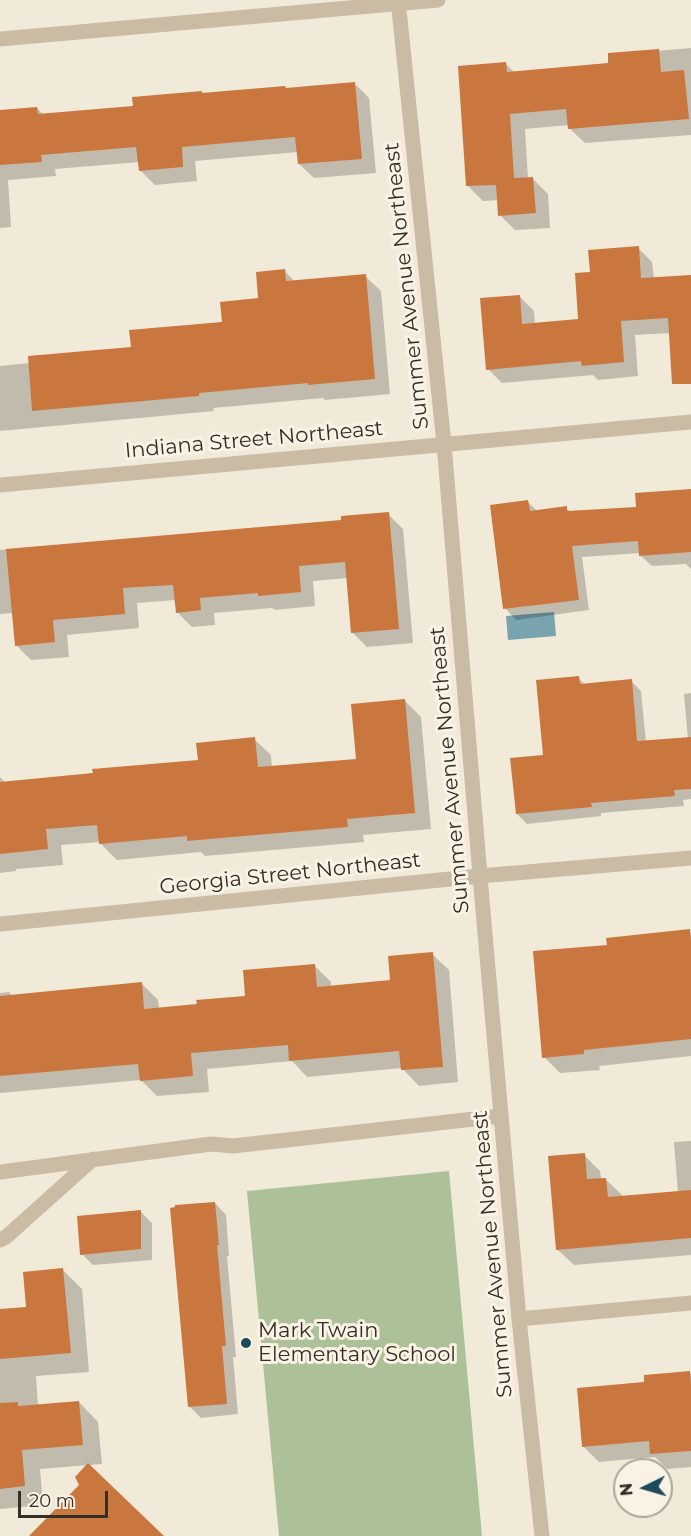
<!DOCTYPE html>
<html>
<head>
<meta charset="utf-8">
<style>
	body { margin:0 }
	#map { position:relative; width:691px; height:1536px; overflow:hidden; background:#f2ead9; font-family:Montserrat,sans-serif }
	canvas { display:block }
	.north { position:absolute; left:613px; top:1458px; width:60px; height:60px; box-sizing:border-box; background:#faf3e5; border:2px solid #aba499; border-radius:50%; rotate:265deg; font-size:16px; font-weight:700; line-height:24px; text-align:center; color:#352d26 }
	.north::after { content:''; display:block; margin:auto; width:21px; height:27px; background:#1b4a58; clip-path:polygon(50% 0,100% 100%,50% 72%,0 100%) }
	.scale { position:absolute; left:18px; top:1491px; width:90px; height:27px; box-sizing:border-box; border:3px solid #352d26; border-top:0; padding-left:8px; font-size:18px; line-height:21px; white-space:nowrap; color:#352d26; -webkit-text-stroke:4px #faf3e5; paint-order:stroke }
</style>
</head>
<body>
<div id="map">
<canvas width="691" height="1536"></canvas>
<div class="north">N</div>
<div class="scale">20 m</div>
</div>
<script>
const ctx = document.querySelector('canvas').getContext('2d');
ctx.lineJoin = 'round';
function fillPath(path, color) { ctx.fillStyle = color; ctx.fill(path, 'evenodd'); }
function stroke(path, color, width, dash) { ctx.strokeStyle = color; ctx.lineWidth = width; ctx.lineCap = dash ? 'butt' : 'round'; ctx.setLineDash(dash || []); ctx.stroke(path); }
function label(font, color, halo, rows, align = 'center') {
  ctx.font = font + ' Montserrat,sans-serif'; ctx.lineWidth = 6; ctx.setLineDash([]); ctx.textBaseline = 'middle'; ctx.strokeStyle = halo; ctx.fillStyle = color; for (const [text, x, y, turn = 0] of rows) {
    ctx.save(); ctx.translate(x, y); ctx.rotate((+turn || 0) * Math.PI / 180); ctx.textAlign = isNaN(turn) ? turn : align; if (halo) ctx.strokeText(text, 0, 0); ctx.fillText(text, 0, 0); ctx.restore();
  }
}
const green = new Path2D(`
	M449,1171L482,1536H279L247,1191Z`);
const water = new Path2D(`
	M554,612L556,636L508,640L506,616Z`);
const shadow = new Path2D(`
	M691,48V135L585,143L569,128V125L525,129L528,179L532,178L548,194L550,228L515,230L500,215L499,200L483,201L468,186L506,64L515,73L610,65L609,55Z
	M355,84L369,98L376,173L314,178L299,164L298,152L195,161L197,181L155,185L140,170L139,162L55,169L56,176L8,180L11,227L0,228V111L37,108L44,115L134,107L203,94L287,90Z
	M638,248L652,262L654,278L691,276V368L670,333L635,335L638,376L598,380L593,375L502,383L488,369L519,296L534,311L535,325L580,321L591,274Z
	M285,271L295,282L365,276L381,291L390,394L325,400L323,398L213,408L214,411L0,431V366L30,363L132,349L224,323L260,299Z
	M691,490V569L686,564L652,566L640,555V553L582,557L589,610L516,620L505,608L527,501L538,512L566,508L571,513L638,508Z
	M388,514L403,529L413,643L367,647L352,632L347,578L313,581L315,606L275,610L272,608L214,613L215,625L192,627L177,612L176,600L137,603L139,628L67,635L69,657L31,660L16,645L13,613L0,614V550L342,521Z
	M579,678L585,685L631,681L641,691L646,742L688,739L684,694L691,693V799L683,800L684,806L601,813V816L527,824L517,814L545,756Z
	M405,701L421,717L431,829L363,835L364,842L205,856L201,852L117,860L100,843V842L61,845L63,865L16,869V871L0,873V777L6,783L199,762L254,739L271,755L272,768L358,760Z
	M689,931L691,933V1056L599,1066L600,1070L560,1073L544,1057L608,946Z
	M432,954L449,970L458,1082L419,1086L402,1068L307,1077L292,1061L207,1069L209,1092L157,1096L141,1080L0,1093V993L9,992L12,996L142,984L158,1000L159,1009L198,1005L246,997L314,965L331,982V987L392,982Z
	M691,1141V1255L574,1265L557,1249L584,1155L600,1171L601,1179H605L622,1195V1197L678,1193L674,1142Z
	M215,1203L226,1215L229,1256H227L236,1357H233L238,1414L201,1418L189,1406Z
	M141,1212L152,1223V1260L93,1265L82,1254Z
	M63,1270L82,1289L89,1372L36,1376L38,1406L79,1402L98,1422L102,1464L40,1469L43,1505L0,1509V1311L28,1309Z
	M689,1372L691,1374V1467L667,1469L655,1457L599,1462L583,1446L646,1384Z`);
const building = new Path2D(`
	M659,49L661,72L684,70L689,119L568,129L566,109L510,114L514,178L533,177L536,213L498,216L496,185L466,186L458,66L506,62L507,72L608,63V53Z
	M355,82L362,159L298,164L295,137L182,147L183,167L139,171L136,147L41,155L42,162L0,165V110L37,107L38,114L133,106L132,97L202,91V93L285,86L286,88Z
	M639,246L641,278L691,275V384H672L668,318L621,321L624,362L582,366L581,361L486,370L480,298L520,295L522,324L578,319L575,273L590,272L588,250Z
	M285,269L286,281L366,274L375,379L308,385V383L199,393V396L32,411L28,356L131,347L129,330L222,322L220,302L258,298L256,272Z
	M691,489V552L639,556L638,541L572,546L579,600L503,609L490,505L528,500L530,511L567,506V511L636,507L635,493Z
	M389,512L399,629L351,633L345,562L299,566L301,592L258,596V593L200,598L201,610L176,613L173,585L123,588L125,614L53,620L55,642L15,646L6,549L341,520V516Z
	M579,676L580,684L632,679L637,741L691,737V789L674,790L675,796L591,803L592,807L516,814L510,758L543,755L536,680Z
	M405,699L415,813L347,819L348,827L187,841V836L99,844L97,825L46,829L48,849L0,854V782L93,773L92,769L198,760L196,743L255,737L258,767L356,759L351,704Z
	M690,929L691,942V1039L584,1050V1054L542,1058L533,951L607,945L606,938Z
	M433,952L443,1067L401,1070L399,1051L289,1061L288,1045L191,1053L193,1076L140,1081L138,1064L0,1076V996L142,982L144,1009L197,1004L196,1000L245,996L243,970L315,964L317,987L390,980L388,956Z
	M585,1153L587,1179L606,1178L608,1197L691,1190V1238L556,1250L548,1156Z
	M215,1202L219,1245H217L226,1346H222L227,1404L188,1407L170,1208L175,1207V1205Z
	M141,1210V1249L80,1255L77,1216Z
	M63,1268L71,1353L0,1359V1309L26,1307L23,1272Z
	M690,1371L691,1386V1451L650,1454L649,1441L582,1447L577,1388L644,1382V1375Z
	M79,1401L83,1445L22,1450L25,1486L0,1489V1403L18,1402V1406Z
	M88,1463L164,1536H29L79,1485L75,1477Z`);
const minor = new Path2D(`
	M398,0L444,444L483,911L519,1319L542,1536
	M0,39L438,0
	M0,485L691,422
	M0,924L480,876L691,858
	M0,1172L211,1144L233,1146L501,1116
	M0,1240L6,1237L93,1159
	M519,1319L691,1303`);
const markers = [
	[246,1343,6,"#1b4a58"]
];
const streetNames = [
	["Summer Avenue Northeast",407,286,-96],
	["Indiana Street Northeast",254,440,-5],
	["Summer Avenue Northeast",450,770,-95],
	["Georgia Street Northeast",290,874,-6],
	["Summer Avenue Northeast",493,1254,-95]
];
const poiNames = [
	["Mark Twain",258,1331],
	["Elementary School",258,1355]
];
fillPath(green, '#adc198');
fillPath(water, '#77a4af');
fillPath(shadow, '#0003');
fillPath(building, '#c9773f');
stroke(minor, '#cabca4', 15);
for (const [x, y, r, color] of markers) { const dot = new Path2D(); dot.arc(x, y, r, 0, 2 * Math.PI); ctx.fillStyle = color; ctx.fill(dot); stroke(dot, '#faf3e5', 2); }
label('21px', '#352d26', '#faf3e5', streetNames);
label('21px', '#352d26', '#faf3e5', poiNames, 'left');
</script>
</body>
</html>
